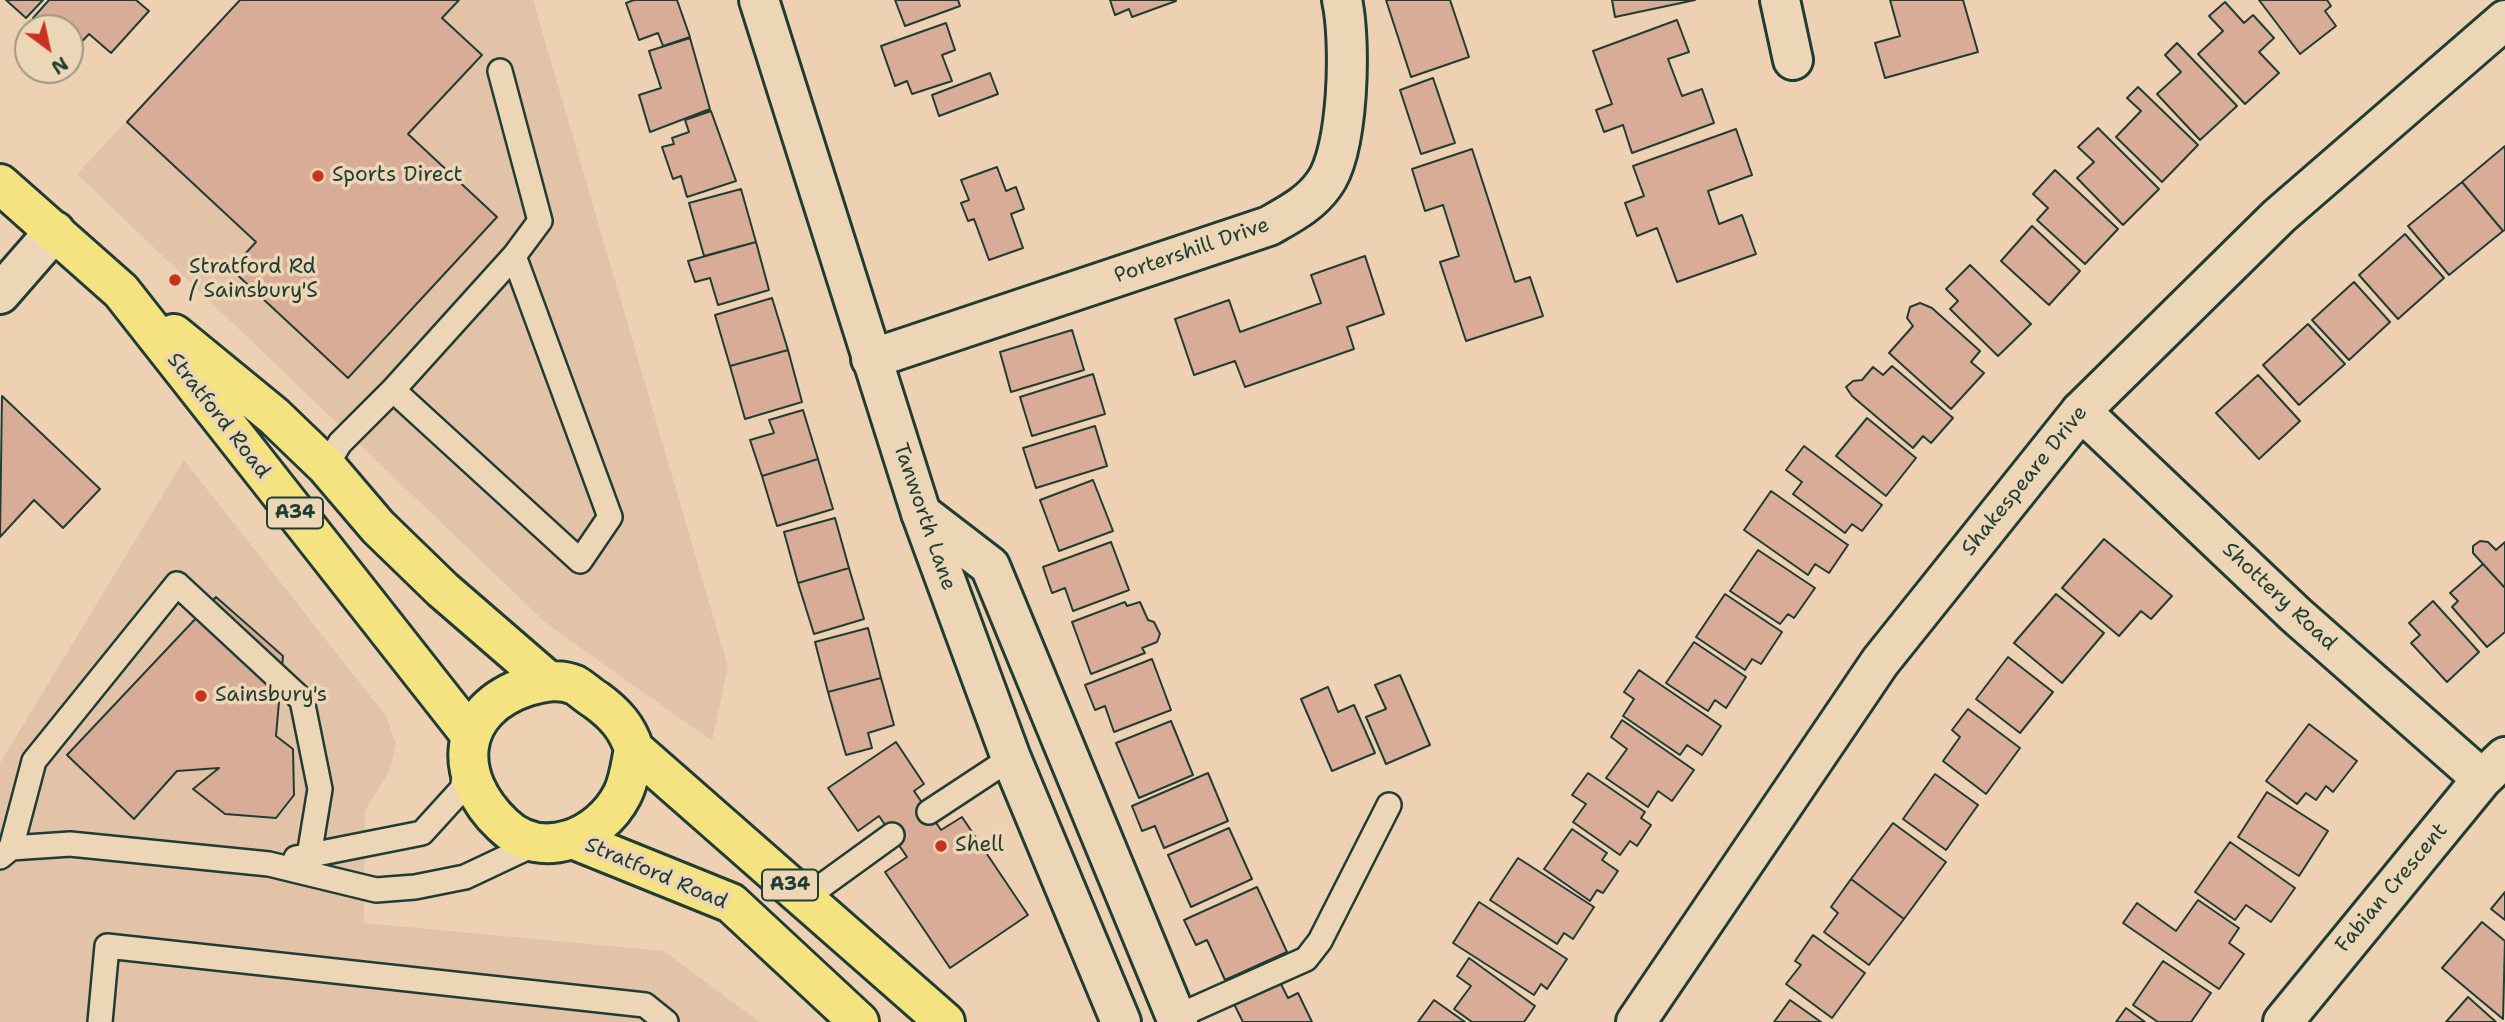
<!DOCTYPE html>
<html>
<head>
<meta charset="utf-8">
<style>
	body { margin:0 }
	#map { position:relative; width:2505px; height:1022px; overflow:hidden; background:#edd1b2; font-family:"Shantell Sans",sans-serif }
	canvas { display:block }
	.north { position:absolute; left:14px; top:14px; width:70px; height:70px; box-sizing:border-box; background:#ecd6b5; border:2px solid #9a9981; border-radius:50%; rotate:147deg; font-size:19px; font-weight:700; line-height:28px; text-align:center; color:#1f3d34 }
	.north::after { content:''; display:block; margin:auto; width:24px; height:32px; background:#c8321e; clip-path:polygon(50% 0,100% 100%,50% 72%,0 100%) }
</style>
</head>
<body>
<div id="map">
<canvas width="2505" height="1022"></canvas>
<div class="north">N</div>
</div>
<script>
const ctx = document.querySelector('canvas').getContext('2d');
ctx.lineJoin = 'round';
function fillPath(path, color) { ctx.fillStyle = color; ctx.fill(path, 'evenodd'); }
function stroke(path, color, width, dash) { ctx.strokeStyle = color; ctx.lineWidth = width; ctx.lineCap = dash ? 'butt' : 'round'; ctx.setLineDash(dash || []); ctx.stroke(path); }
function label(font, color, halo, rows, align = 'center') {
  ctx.font = font + ' "Shantell Sans",sans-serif'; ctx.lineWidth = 7; ctx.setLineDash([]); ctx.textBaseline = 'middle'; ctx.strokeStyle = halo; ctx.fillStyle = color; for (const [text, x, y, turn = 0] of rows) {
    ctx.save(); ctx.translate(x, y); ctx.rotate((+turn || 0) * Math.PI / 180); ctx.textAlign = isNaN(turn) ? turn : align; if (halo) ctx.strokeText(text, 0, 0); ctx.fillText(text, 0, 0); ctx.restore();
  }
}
const built = new Path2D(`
	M240,0H533L728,667L712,741L547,624L77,174Z
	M184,460L386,716L396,744L390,770L365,811L364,923L664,951L760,1022H0V763Z`);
const building = new Path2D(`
	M6,0H43L26,18Z
	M49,0H136L149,11L111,53L89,34L71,53L70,28H43L33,18Z
	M240,0H459L442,18L482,55L408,134L497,217L348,378L231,269L256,242L127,122Z
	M634,0H677L690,37L663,46L658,33L639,40L626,3Z
	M895,0H958L960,6L905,26Z
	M1110,0H1176V1L1132,17L1129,9L1115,15Z
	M1386,0H1450L1469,57L1411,77Z
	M1612,0H1695L1615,17Z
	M1890,0H1963L1978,52L1885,78L1875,43L1900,36Z
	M2259,0H2327L2331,6L2325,11L2336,26L2300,54Z
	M2225,2L2244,23L2253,15L2274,38L2259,52L2279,73L2245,104L2198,54L2223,31L2209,16Z
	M1677,20L1689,52L1668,59L1682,96L1702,89L1714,123L1632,153L1623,125L1604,132L1596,110L1612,104L1593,51Z
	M946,23L955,50L942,55L952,81L912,94L907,81L895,86L881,46Z
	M690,38L710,109L650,132L639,95L661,88L649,51Z
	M2177,43L2237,106L2200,140L2157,94L2181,72L2165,55Z
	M990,73L998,94L939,116L932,95Z
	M1433,78L1455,143L1421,154L1400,90Z
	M2138,87L2198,145L2162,182L2116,137L2141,111L2127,98Z
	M711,111L736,181L687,197L681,176L673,179L662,147L674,144L672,138L689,132L685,120Z
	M2098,128L2159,189L2123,225L2077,178L2094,162L2078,147Z
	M1736,129L1752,175L1708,191L1719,224L1742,215L1756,254L1677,282L1657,228L1637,236L1625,203L1644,196L1633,166Z
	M2505,146V230L2503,231L2462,182Z
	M1472,149L1515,282L1530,277L1543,316L1466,341L1440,262L1459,256L1443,205L1425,211L1412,169Z
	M997,167L1006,191L1016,187L1024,209L1011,214L1023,248L989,260L974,219L968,221L961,203L969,200L961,180Z
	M2055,170L2118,229L2085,264L2037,220L2048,208L2033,194Z
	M2462,182L2503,231L2449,275L2408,226Z
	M741,189L756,242L704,256L689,203Z
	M2032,226L2080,271L2049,305L2001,261Z
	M2405,234L2444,278L2398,319L2359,275Z
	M756,242L769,290L718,305L710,278L695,282L688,261Z
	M1365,256L1384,314L1347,327L1354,349L1245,387L1235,361L1194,375L1175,319L1229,300L1240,332L1321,303L1311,275Z
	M1970,265L2031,324L1998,356L1950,309L1958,301L1946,289Z
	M2354,282L2390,322L2349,360L2312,320Z
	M772,298L788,350L730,366L715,315Z
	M1920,303L1932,308L1980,351L1971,362L1984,373L1951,409L1889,353L1913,326L1907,318L1910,307Z
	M2308,324L2345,364L2299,405L2263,365Z
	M1072,330L1084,370L1011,392L1000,352Z
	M788,350L802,402L745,419L730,366Z
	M1892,366L1953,418L1931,443L1923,436L1913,448L1852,396L1846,387L1853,381L1862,380L1873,367L1883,375Z
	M1093,374L1105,414L1032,436L1020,397Z
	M2258,375L2300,421L2259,459L2216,413Z
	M2,396L100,489L63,528L34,500L0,537Z
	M803,410L818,459L762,476L750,440L774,433L769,420Z
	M1867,418L1916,458L1886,496L1836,456Z
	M1095,426L1107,466L1036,488L1023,448Z
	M1804,446L1882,505L1862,531L1852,524L1845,533L1793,494L1802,482L1786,470Z
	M818,459L833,509L777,526L762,476Z
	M1093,480L1113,531L1059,551L1040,500Z
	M1771,491L1848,545L1829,573L1815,564L1808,575L1744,530Z
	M835,518L849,568L798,583L784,532Z
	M2104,539L2172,596L2151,619L2141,611L2119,636L2062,588Z
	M2480,541L2488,542L2496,550L2505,542V588L2473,553V546Z
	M1111,542L1129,590L1073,611L1065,588L1052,593L1043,567Z
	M1758,550L1815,588L1794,618L1788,614L1780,624L1730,591Z
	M2483,564L2505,588V632L2487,647L2452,607L2458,601L2450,593Z
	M849,568L864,619L814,634L798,583Z
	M1725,594L1782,632L1761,664L1752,659L1745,670L1696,637Z
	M2056,594L2104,633L2062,683L2014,643Z
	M216,597L283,656L276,736L293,749L294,795L276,818L225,814L193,789L219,768L177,771L134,819L67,755Z
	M2433,601L2479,652L2447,682L2411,643L2420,635L2409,623Z
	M1125,602L1127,606L1140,602L1148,620L1154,622L1160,634L1157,642L1142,648L1145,653L1091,674L1072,622Z
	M868,628L881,678L828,692L815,642Z
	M1694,642L1746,677L1726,708L1715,700L1708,711L1666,683Z
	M2008,657L2053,692L2020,733L1976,699Z
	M1152,659L1171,710L1114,732L1105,706L1095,710L1085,685Z
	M1639,670L1721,726L1702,755L1687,745L1680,755L1623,716L1634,699L1624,692Z
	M1400,675L1430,745L1386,764L1366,717L1386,709L1375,685Z
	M881,678L894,725L868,733L872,748L846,755L828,692Z
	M1328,687L1338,712L1354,705L1375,753L1332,771L1301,699Z
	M1968,709L2020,748L1986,794L1943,761L1960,737L1952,730Z
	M1622,720L1694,770L1672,801L1658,791L1648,807L1606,778L1627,749L1611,737Z
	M1171,721L1193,775L1139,798L1116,743Z
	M2309,724L2357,761L2333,792L2326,786L2316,800L2306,793L2297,804L2266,781Z
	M896,742L924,784L914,791L941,830L962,817L1028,915L950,968L885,872L907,857L892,835L879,816L858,831L828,788Z
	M1208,773L1228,821L1164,848L1155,826L1142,831L1132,806Z
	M1588,773L1645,812L1641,818L1651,825L1637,846L1630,841L1620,855L1573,822L1586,804L1572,795Z
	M1935,774L1978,805L1946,850L1903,819Z
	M2267,792L2328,831L2299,876L2238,837Z
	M1893,823L1946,862L1904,919L1851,879Z
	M1229,828L1252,879L1191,907L1168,855Z
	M1572,829L1607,853L1602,860L1618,871L1603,893L1597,890L1590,901L1544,869Z
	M2230,842L2295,888L2271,922L2246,905L2235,920L2195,892Z
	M1518,858L1594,907L1573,939L1564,933L1557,944L1490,900Z
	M1851,879L1904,919L1869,965L1824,932L1838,913L1831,907Z
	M1257,887L1287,952L1225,980L1207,940L1196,945L1184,920Z
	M2505,892V920L2491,909Z
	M2198,900L2239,928L2229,943L2244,954L2219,989L2123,923L2137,903L2176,931Z
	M1479,902L1567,959L1547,989L1541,984L1534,995L1453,943Z
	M2482,922L2505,941L2503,1019L2442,968Z
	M1813,935L1865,973L1832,1018L1786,984L1801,965L1795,961Z
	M1469,958L1535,1006L1524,1022H1472L1454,1009L1471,986L1457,976Z
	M2163,961L2211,993L2191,1022H2158L2133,1005Z
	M1279,980L1288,998L1298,993L1312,1022H1243L1233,1002Z
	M2468,997L2496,1022H2446Z
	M1434,1000L1465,1022H1418Z
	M1790,1000L1821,1022H1774Z
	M2126,1008L2145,1022H2116Z`);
const service = new Path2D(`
	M500,71L540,221L514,256
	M326,466L340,443L393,390L514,256L610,517L580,561L393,390
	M929,812L1011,758
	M11,848L34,761L177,584L302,700L320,789L309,856L303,872
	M0,857L11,848L70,844L269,864L376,890L415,887L465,877L537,843
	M296,858L422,833L462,789L466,767
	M805,898L892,835
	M1176,1017L1306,959L1320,941L1389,805
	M100,1022L107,946L645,1005L666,1022`);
const minor = new Path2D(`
	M1780,0L1793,60
	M0,294L55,231
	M871,359L1269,226C1290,214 1310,204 1324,184C1349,151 1351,40 1342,0
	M2081,411L2296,615L2482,779
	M921,513L990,566L1178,1022
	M2283,1022L2482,779L2505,757`);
const tertiary = new Path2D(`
	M759,0L921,513L1011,758L1121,1022
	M1636,1022L1880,662L2081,411L2279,216L2505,20`);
const trunk = new Path2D(`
	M0,184L121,291L469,733
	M174,334L274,416L326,466L378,527L443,590L547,680
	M634,749C631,764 629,782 622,795C600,838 541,862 503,825C451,776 456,709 528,686C543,682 559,678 575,685C582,689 589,696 596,700C615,714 627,727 634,749L945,1022
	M575,840L731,903L859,1022`);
const markers = [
	[318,176,7,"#c8321e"],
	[175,280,7,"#c8321e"],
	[201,696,7,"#c8321e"],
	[941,846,7,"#c8321e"]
];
const shields = [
	[295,513,56],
	[790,885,56]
];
const shieldNames = [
	["A34",295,513],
	["A34",790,885]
];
const poiNames = [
	["Sports Direct",332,176],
	["Stratford Rd",189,268],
	["/ Sainsbury'S",189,292],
	["Sainsbury's",215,696],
	["Shell",955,846]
];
const streetNames = [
	["Portershill Drive",1192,251,-19],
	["Stratford Road",218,416,52],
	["Shakespeare Drive",2025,481,-51],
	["Tanworth Lane",924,517,71],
	["Shottery Road",2279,597,43],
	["Stratford Road",656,874,23],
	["Fabian Crescent",2392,888,-50]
];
fillPath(built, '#e3c3a8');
fillPath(building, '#d8ac97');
stroke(building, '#1f3d34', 2);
stroke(service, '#1f3d34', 28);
stroke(minor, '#1f3d34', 44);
stroke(tertiary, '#1f3d34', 44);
stroke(trunk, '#1f3d34', 44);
stroke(service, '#ecd6b5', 23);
stroke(minor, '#ecd6b5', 38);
stroke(tertiary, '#ecd6b5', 38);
stroke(trunk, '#f5e382', 38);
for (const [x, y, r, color] of markers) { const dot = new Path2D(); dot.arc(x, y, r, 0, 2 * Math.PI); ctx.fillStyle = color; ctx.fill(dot); stroke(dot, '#ecd6b5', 2.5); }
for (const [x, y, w] of shields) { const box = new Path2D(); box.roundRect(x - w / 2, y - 15.5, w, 31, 5); ctx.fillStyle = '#ecd6b5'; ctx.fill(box); stroke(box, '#1f3d34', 2); }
label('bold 19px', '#1f3d34', null, shieldNames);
label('21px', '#1f3d34', '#ecd6b5', poiNames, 'left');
label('21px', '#1f3d34', '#ecd6b5', streetNames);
</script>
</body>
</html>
